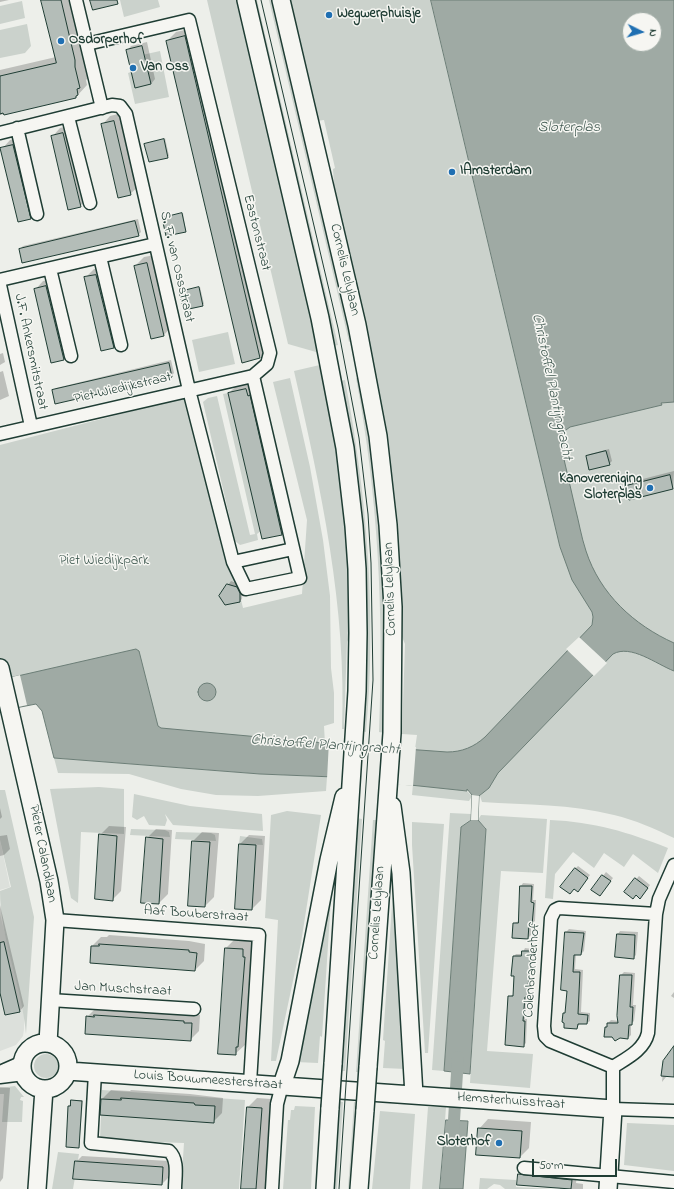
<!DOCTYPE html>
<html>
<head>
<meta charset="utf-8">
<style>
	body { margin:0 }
	#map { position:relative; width:674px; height:1189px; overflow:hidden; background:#edefea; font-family:"Indie Flower",sans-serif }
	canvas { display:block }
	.north { position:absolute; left:622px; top:12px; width:40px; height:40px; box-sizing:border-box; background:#f6f6f2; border:1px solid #a0aca6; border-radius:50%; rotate:95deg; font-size:11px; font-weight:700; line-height:16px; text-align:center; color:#1f3d34 }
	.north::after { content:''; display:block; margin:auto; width:14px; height:18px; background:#1f6fb2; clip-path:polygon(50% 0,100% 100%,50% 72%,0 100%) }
	.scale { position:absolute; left:532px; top:1159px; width:85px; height:18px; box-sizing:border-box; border:2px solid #1f3d34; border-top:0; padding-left:5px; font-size:12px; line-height:14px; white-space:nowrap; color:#1f3d34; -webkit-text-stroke:3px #f6f6f2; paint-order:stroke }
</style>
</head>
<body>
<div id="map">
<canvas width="674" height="1189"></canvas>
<div class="north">N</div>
<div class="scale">50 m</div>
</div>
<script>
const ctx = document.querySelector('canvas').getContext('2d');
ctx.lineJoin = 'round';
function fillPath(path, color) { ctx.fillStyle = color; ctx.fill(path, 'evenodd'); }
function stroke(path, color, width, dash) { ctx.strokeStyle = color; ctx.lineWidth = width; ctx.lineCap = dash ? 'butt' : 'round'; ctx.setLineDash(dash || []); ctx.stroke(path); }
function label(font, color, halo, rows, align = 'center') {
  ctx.font = font + ' "Indie Flower",sans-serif'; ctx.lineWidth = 3; ctx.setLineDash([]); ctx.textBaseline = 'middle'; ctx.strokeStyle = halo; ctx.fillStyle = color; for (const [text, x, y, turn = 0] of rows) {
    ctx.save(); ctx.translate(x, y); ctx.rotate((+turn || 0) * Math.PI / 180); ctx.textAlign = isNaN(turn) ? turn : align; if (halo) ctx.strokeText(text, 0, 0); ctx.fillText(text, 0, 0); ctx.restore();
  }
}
const built = new Path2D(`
	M0,840L10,887L0,890Z
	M0,914L24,1010V1029L23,1036L16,1045L0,1051Z`);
const green = new Path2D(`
	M120,0H158L160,7L124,17Z
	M207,0H239L321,349L316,352L288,344Z
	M252,0H257L338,345L333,346Z
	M269,0H275L354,341L349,342Z
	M288,0H674V838C655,829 635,820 614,815C571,804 526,805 482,802L480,796L488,788L415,749L417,735L402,734L405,644L400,632L335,200L333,169L335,168L324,120L316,121ZM630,20H654V44H630Z
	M22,1L25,18L0,24V6Z
	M27,24L31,46L25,53L0,58V30Z
	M160,51L169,97L135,104L128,73L131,72L142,55Z
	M228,332L235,364L199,372L192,340Z
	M324,364L348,530L351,634L347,642L344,729H342C347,608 321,489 294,371Z
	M362,377L371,432L386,577L384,733L379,732C384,613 378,495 356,378Z
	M290,378L310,467L323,540L330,596L331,668L334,693V723L324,726L325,744L149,730L0,687V445L191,396L243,608L302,594L307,520L273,382Z
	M345,380C367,495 377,615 366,732L362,731L340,381Z
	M228,393L261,531L257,534L258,540L240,545L235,541L203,402L208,398L217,396L250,535L255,534L223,394Z
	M54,758L260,774L327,777L326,791L258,796L216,795L181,789L129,774L58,773Z
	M413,784L467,791L472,796L469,801L412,795Z
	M99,787L124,789V834L81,832L78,903L71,898L50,789Z
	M0,790H5L34,917L26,1034C22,985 0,939 0,891L11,887L0,840Z
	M134,794L190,806L262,814L263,831L173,825L165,814L167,820L165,826L149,825L144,816L137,820L132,817Z
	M287,811L321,815L301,943L276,1061H271L278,920L265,918L271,815Z
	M450,813L471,814V819L461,827L444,1071L432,1070Z
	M481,815L547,819L543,873L501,871L487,1051L533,1054L530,1088L470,1083L486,828L478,820Z
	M356,818L362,819L345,1071H338Z
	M373,820H378L360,1072H356Z
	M550,820C594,822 628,832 668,848L658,873L633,854L624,867L604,853L594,868L573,852L555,874L553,899L545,898Z
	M412,822L444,824L428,1053H425L412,845Z
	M131,829L165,830L169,832L170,837L130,835Z
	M176,832L211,833L215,835L216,841L175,839Z
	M240,836L262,839L263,845L239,844Z
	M333,869L322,1037L320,1036L318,1063L296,1062Z
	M394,874L406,1069L383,1068L385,1041L383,1040Z
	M34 1066a12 12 0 1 1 24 0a12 12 0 1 1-24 0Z
	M15,1086L24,1097H21L20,1100L23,1101L22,1122H2L4,1094H0V1088Z
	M102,1090L245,1100L239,1189H181L184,1143L100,1140Z
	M336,1101L343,1102L337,1189H331Z
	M354,1102L358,1103L352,1189H348Z
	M295,1106L315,1107L311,1189H283L288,1120H290L291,1110H294Z
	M428,1107H446L440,1189H422Z
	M380,1111L415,1114L410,1189H372Z
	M627,1123L674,1125V1171L624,1165Z
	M58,1152L79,1154L73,1189H52Z
	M480,1178L516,1180V1187L553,1189H505L500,1185L494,1184L487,1189H479Z`);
const water = new Path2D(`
	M431,0H674V402L661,403L662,405L570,427L562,433L560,442C565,464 570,485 575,507C579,522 581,536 586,551C600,594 634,625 674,643V671C656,664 631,644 613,654L498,773L489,788L479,796L478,820L486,829L470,1074L444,1071L461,827L471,820L472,795L467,789V791L334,777L260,774L54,758L42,711L36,704L0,711V680L136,649L139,651L158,726L161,728L336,744L447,752C462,752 474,747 485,737L592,625L593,617L592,612L572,580L560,547ZM630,20H654V44H630Z
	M198 692a9 9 0 1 1 18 0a9 9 0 1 1-18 0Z
	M446,1120L468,1121L463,1189H440Z`);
const pier = new Path2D(`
	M579,637L607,663L594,676L566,649Z
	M20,675L27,705L0,711V680Z
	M329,741L416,747L413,786L327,779Z
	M472,795L479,796L478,820H471Z`);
const shadow = new Path2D(`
	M0,0H9L0,2Z
	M42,0H72L84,50L83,57L88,78L86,80L87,85L76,97L0,115V70L56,57Z
	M194,28L269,348L260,357L242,362L167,41L176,32Z
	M147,42L155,79L151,84L127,51L131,46Z
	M122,113L139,186L130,194L102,125L110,116Z
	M72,125L89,197L80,206L52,137L60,128Z
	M22,137L39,210L30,218L2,149L10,140Z
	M165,138L169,156L149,161L145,144Z
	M183,213L186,231L163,218L164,217Z
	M138,219L141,232L138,235L20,249L23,246Z
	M155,255L172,326L164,335L135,266L144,257Z
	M105,267L122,339L113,347L85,278L94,269Z
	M55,278L72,350L63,359L35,290L43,281Z
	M200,287L204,304L184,309L180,292Z
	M3,353L5,362L0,365V354Z
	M171,360L174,373L171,376L53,390L56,388Z
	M3,371L9,396L0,400V372Z
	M255,380L291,525L282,534L229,393L238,384Z
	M609,449L612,461L609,464L587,456L590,454Z
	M674,471L673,488L627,487L631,482Z
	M231,581L239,584L243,590L242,599L239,602L220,596Z
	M0,808L2,817L0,819Z
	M109,826L126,827L121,891L112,900L100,835Z
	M156,829L172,830L168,894L159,903L147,838Z
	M202,832L219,833L214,897L205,906L189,905L193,841Z
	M7,835L10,849L4,855L0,856V836Z
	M249,835L265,836L261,900L252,909L240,844Z
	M578,866L590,875L580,888L575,869Z
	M606,872L613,878L600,895L593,889Z
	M639,876L650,885L643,895L625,892Z
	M523,883L534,884L533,900H536L535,921L531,924V935L528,938L514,923L519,921L521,886Z
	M0,905L24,1006L20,1011L0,989Z
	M569,929L586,931L584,951L581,954H576L575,969L583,970L581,1012L590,1013V1021L587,1023H580L577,1028L564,1014L566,1011L568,990L566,932Z
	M620,931L638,932L636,955L633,958L616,957L618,934Z
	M109,935L189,941L205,944L204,961L195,970L91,963L92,946L101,937H107Z
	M235,939L252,940L251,948H253L248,1032L245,1045L235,1054L226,948Z
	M525,948L533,949L525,1019H527L526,1043L523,1046L509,997L514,994L515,975L514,956L516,954H522Z
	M624,972L635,973L633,1005H636L634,1021L631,1024V1035L628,1038L608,1023L611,1020L619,1021L621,975Z
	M674,992V998L671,996Z
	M96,1008L200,1015L199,1031L190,1040L87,1017Z
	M674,1047V1067L662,1082L664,1061Z
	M0,1087L10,1088L3,1178L0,1182Z
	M111,1090L130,1091L131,1090L190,1094L223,1098L222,1113L213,1122L102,1099Z
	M257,1098L271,1099L265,1189H242L248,1107Z
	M73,1100H83L79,1147L67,1146L69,1106Z
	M488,1119L531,1122L529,1148L520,1157L479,1129Z
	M82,1156L169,1161L168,1178L162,1184L76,1162Z
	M524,1169L577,1175L576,1183L583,1184V1189H560V1187L519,1174Z`);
const canal = new Path2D(`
	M453,1136L458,1057`);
const building = new Path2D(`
	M41,0H61L75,60V67L80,88L77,89L78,95L76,96V98L4,115L3,113L0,114V76L56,63Z
	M90,0H117L118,4L93,10Z
	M185,36L260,358L242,363L166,41Z
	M142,46L151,84L135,88L126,50Z
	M114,121L131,195L118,198L101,124Z
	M63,133L81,207L68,210L51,136Z
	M164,139L168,158L149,162L144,144Z
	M13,145L31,219L18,222L0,148Z
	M182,213L186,232L166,236L162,218Z
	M135,221L139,236L22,263L19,249Z
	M147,263L164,336L151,339L134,266Z
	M96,275L114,348L101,351L84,277Z
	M46,286L64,360L51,363L34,289Z
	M199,287L203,306L184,310L179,292Z
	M169,363L172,377L55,404L52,390Z
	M246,389L248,396L250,395L282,535L262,539L228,393Z
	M606,451L610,465L589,470L586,456Z
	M670,475L673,489L629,500L626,486Z
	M227,584L237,587L240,593V602L225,605L219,596Z
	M99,834L117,836L113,901L95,899Z
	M146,837L163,839L159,904L141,903Z
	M192,841L210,842L205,907L188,906Z
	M239,844L256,845L252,910L235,909Z
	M575,868L588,878L578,892L574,889L570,894L560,887Z
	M602,875L611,881L600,896L591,890Z
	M635,878L648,888L640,899L636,895L633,899L624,892Z
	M520,886H532L531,902L534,903L532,925L529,924L528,939L512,938L513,923H518Z
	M565,932L584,933L581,955H574L573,972H580L578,1014L588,1015L587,1024H578L577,1029L564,1028V1023L562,1022L563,1013H565L567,991L561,990Z
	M617,934L635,935L634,959L615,957Z
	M4,942L20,1012L5,1015L0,993V943Z
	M99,944L189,950V952L197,953L195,971L90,963L91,946H99Z
	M225,948L243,949V957H245L238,1047H236V1055L218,1054Z
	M522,951H531L529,977L527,997H525L523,1021H525L524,1047L505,1045L508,996H513L514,976H511L513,956H521Z
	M620,975H632L630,1007H633L632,1025H629L628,1039L620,1038L615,1041L612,1037H604L605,1027H607V1023H618L617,1016Z
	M94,1015L184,1021V1023H192L191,1041L85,1034L86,1016L94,1017Z
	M674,1046V1077L661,1076L663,1061Z
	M121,1098L194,1103L195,1105L215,1106L214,1123L100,1115L101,1099L121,1100Z
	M71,1100L82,1101L79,1148L66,1147L68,1106H70Z
	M247,1107L262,1108L256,1189H241Z
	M478,1128L522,1131L520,1158L476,1155Z
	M75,1161L163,1167L162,1185L73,1179Z
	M518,1174L572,1180L571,1189L517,1185Z`);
const street = new Path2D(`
	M76,0L102,108
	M68,117L90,203
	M17,128L37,214
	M0,133L112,105L120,106L126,114L189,390L233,562L246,589L300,578L253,376L267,364L270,353L189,20L87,44
	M100,257L121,345
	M50,269L71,356
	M0,280L155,244
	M0,285L31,426
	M0,434L253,376
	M233,562L293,549
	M55,920L259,935L250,1083
	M50,1000L194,1009
	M613,1067L550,1041L545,1036L544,1026L551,918L555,910L559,908L656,914
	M613,1067C627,1058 644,1050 648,1033L656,914L659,899L674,865
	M613,1067V1109L674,1111
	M0,1072L23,1062
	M95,1073L91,1143L169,1151C179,1160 175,1177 175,1189
	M0,1077L24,1074
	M524,1168L674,1182
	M272,1189L277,1104L282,1085`);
const secondary = new Path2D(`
	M246,0L320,318L345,448L354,526L357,569L358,633L357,691L333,1064
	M281,0L357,325L378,436L388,525L393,607L392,733L368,1067
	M0,668L49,881L55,920L48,1043
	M392,806L401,873L414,1095
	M22 1066a23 23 0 1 1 46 0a23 23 0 1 1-46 0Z
	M68,1071L613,1109L608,1189
	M282,1085L290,1061L329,860L344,797
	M37,1189L44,1089
	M325,1189L330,1108
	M359,1189L365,1110`);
const tram = new Path2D(`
	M261,0L338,328L359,438L368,514L371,563L373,680L339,1189`);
const secondaryBridge = new Path2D(`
	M330,1108L333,1064
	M365,1110L368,1067`);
const markers = [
	[329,15,4,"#1f6fb2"],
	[61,41,4,"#1f6fb2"],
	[133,68,4,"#1f6fb2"],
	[452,172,4,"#1f6fb2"],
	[650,488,4,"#1f6fb2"],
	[499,1143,4,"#1f6fb2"]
];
const poiNames = [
	["Wegwerphuisje",337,15],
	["Osdorperhof",69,41],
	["Van Oss",141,68],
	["IAmsterdam",460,172],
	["Kanovereniging",642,480,"right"],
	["Sloterplas",642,496,"right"],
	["Sloterhof",491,1143,"right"]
];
const streetNames = [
	["Eastonstraat",256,233,76],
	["S. F. van Ossstraat",176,267,77],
	["Cornelis Lelylaan",344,270,77],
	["J.F. Ankersmitstraat",30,352,78],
	["Piet Wiedijkstraat",123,389,-13],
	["Cornelis Lelylaan",391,589,-92],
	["Pieter Calandlaan",42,854,79],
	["Cornelis Lelylaan",378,913,-86],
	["Aaf Bouberstraat",196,915,4],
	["Colenbranderhof",533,970,-86],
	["Jan Muschstraat",123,990,3],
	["Louis Bouwmeesterstraat",208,1081,4],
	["Hemsterhuisstraat",511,1102,4]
];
const parkNames = [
	["Piet Wiedijkpark",104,562]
];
const waterNames = [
	["Sloterplas",569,129],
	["Christoffel Plantijngracht",551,387,78],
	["Christoffel Plantijngracht",325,746,4]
];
fillPath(built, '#dce0db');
fillPath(green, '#cbd2cc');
fillPath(water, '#9faaa4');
stroke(water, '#6c7e77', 1);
fillPath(pier, '#edefea');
fillPath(shadow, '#0003');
stroke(canal, '#9faaa4', 12);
fillPath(building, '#b4bdb8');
stroke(building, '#1f3d34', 1);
stroke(street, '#1f3d34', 15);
stroke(secondary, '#1f3d34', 20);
stroke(street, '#f6f6f2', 12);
stroke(secondary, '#f6f6f2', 17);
stroke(tram, '#1f3d34', 1);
stroke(secondaryBridge, '#1f3d34', 20, []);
stroke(secondaryBridge, '#f6f6f2', 17);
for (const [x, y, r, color] of markers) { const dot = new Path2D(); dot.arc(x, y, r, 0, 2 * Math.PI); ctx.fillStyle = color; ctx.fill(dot); stroke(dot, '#f6f6f2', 1.5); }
label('bold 14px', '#1f3d34', '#f6f6f2', poiNames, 'left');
label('14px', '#1f3d34', '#f6f6f2', streetNames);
label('14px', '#415b52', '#f6f6f2', parkNames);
label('italic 15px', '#3f5850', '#f6f6f2', waterNames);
</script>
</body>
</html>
